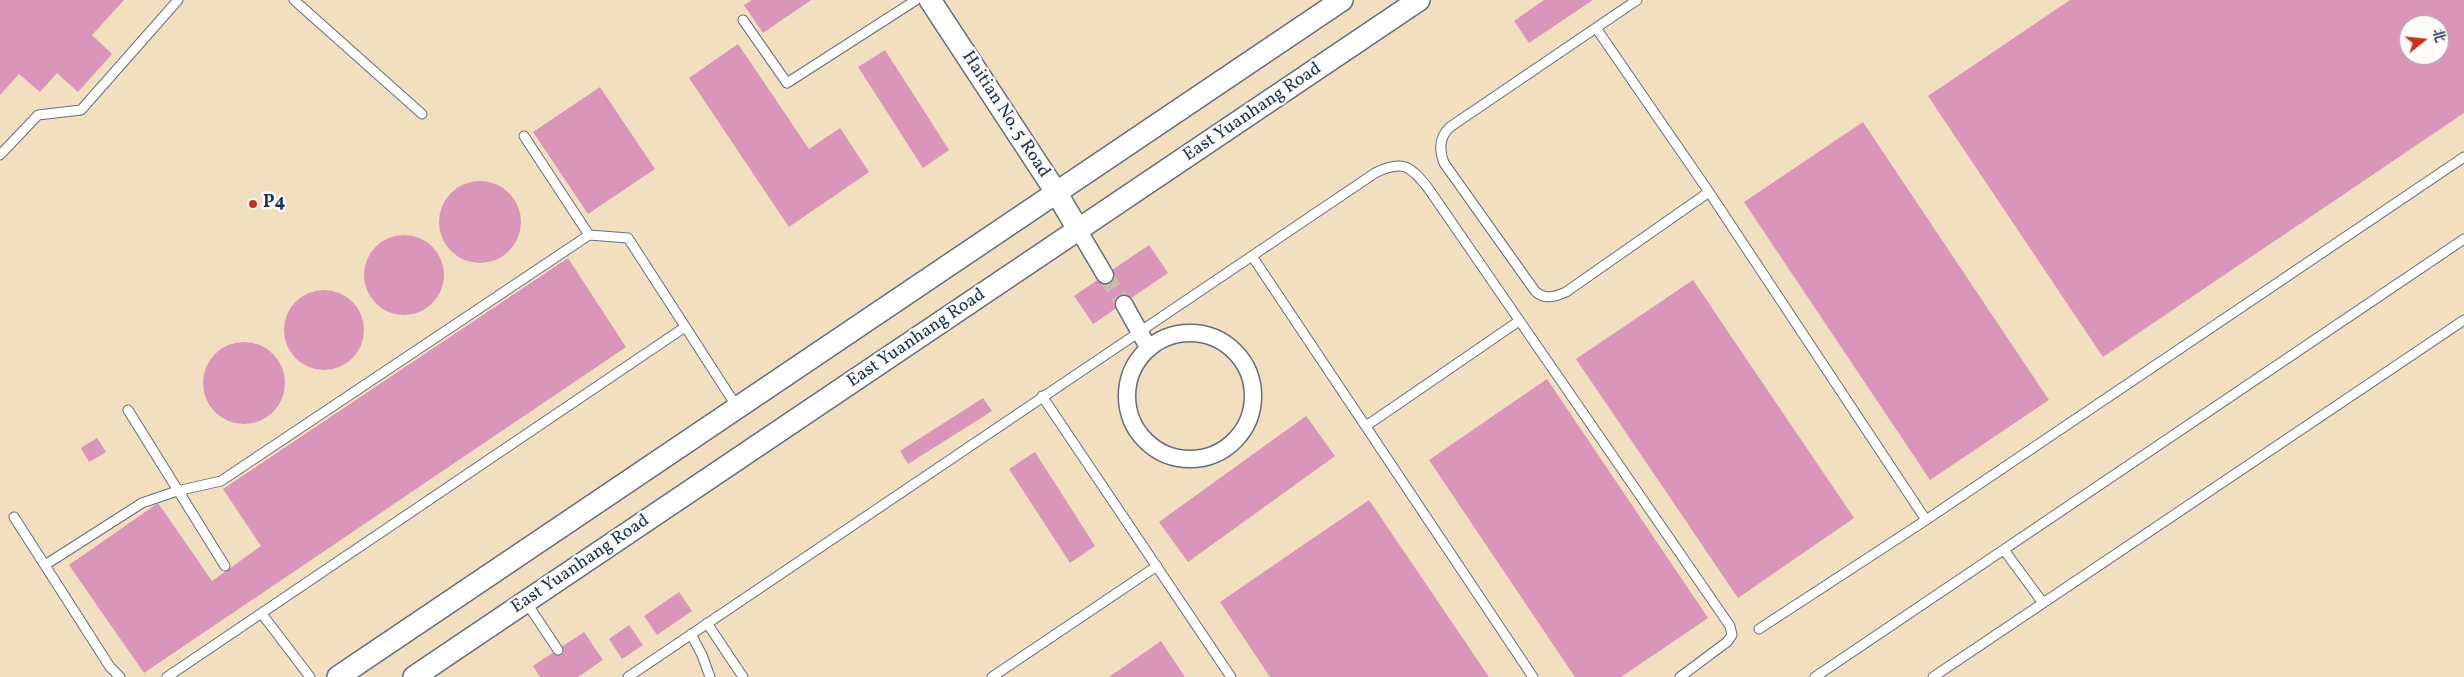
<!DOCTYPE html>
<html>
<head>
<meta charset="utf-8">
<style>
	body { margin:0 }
	#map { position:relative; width:2464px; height:677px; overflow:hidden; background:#f1dfc0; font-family:Vollkorn,"Noto Serif SC",serif }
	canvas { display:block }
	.north { position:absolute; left:2399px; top:15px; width:50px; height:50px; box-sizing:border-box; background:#fdfcf7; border:1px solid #a3aaba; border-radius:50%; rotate:74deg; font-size:14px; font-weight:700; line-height:20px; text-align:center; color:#1b2f5e }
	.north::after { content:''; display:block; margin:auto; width:18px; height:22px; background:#c8321e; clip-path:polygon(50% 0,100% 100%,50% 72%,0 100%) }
</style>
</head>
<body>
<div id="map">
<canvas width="2464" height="677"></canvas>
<div class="north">北</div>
</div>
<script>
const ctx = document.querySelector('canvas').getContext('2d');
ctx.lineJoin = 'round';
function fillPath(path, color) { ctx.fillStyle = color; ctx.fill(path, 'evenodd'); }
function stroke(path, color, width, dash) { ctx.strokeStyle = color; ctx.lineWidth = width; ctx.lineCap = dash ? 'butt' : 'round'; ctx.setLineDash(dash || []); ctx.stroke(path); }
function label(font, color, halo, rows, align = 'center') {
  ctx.font = font + ' Vollkorn,serif'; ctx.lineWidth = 5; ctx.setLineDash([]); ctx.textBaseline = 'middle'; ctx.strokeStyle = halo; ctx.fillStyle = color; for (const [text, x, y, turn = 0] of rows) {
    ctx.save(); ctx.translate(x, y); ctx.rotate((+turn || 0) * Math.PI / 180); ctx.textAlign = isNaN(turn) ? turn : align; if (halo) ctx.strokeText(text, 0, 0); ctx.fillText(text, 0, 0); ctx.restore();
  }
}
const building = new Path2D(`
	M0,0H124L92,35L112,54L78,92L57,73L40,92L19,74L0,95Z
	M752,0H811L763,33L744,5Z
	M1544,0H1593L1529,43L1514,21Z
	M2070,0H2464V113L2103,357L1928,96ZM2409,25H2439V55H2409Z
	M738,44L809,149L840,128L869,172L789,227L689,78Z
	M885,50L949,150L923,168L858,67Z
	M600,87L655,169L588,214L533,132Z
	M1863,122L2049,400L1930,480L1744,202Z
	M439 222a41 41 0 1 1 82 0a41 41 0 1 1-82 0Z
	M364 275a40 40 0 1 1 80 0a40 40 0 1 1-80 0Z
	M1149,245L1168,273L1093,324L1074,296Z
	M568,258L626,347L144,673L69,565L158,503L212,581L261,546L223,489Z
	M1693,280L1854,518L1738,598L1576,359Z
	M284 330a40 40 0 1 1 80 0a40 40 0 1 1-80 0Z
	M203 383a41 41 0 1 1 82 0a41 41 0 1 1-82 0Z
	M1547,379L1708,618L1621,677H1575L1429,460Z
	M983,398L992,411L908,464L900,451Z
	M1306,416L1335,456L1188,562L1159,522Z
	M97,438L106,452L89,462L81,448Z
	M1035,452L1095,546L1070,563L1009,469Z
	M1369,500L1489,677H1270L1220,602Z
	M679,592L692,611L657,635L644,616Z
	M629,625L643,645L622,659L609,639Z
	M584,632L603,660L578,677H540L533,666Z
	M1161,641L1185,677H1109Z`);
const minorTunnel = new Path2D(`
	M1105,275L1124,304`);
const service = new Path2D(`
	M294,0L422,114
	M1637,0L1450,127C1439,137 1439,150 1444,163L1535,291C1544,300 1555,297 1566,292L1709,192
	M743,20L787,83L916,0
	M1596,28L1709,192L1926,520L1759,629
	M524,136L589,235
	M0,155L38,115L81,110L178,0
	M1252,256L1533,677
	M1042,396L1231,677
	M128,410L225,566
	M1366,426L1519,321
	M14,517L110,667L120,677
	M1926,520L2464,157
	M2004,550L2043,603
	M45,565L142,503L177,491L221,481L589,235L628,238L737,407
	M526,602L558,650
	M262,614L310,677
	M707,623L743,677
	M691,634L702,655L710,677
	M167,677L685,327
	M628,677L1375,173C1402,160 1410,165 1428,188L1730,626L1732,635L1727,642L1680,677
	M992,677L1157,566
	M1815,677L2464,239
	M1933,677L2464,320`);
const minor = new Path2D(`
	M1079,231L1105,275
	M1124,304L1148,347
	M1127 396a63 63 0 1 1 126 0a63 63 0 1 1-126 0Z`);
const tertiary = new Path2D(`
	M930,0L1056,192L1079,231
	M338,677L1342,0
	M414,677L1419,0`);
const markers = [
	[253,204,5,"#c8321e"]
];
const streetNames = [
	["East Yuanhang Road",1253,113,-34],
	["Haitian No. 5 Road",1005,115,57],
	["East Yuanhang Road",917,339,-34],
	["East Yuanhang Road",581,565,-34]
];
const poiNames = [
	["P4",263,204]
];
fillPath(building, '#da95ba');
stroke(minorTunnel, '#c6bcac', 16, [16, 8]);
stroke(service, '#666d80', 11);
stroke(minor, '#666d80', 19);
stroke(tertiary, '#666d80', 24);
stroke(service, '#fff', 9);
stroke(minor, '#fff', 16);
stroke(tertiary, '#fff', 21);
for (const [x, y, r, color] of markers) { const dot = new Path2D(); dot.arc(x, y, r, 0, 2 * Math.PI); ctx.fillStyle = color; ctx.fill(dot); stroke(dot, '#fdfcf7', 2); }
label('18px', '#1b2f5e', '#fdfcf7', streetNames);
label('bold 18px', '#1b2f5e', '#fdfcf7', poiNames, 'left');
</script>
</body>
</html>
